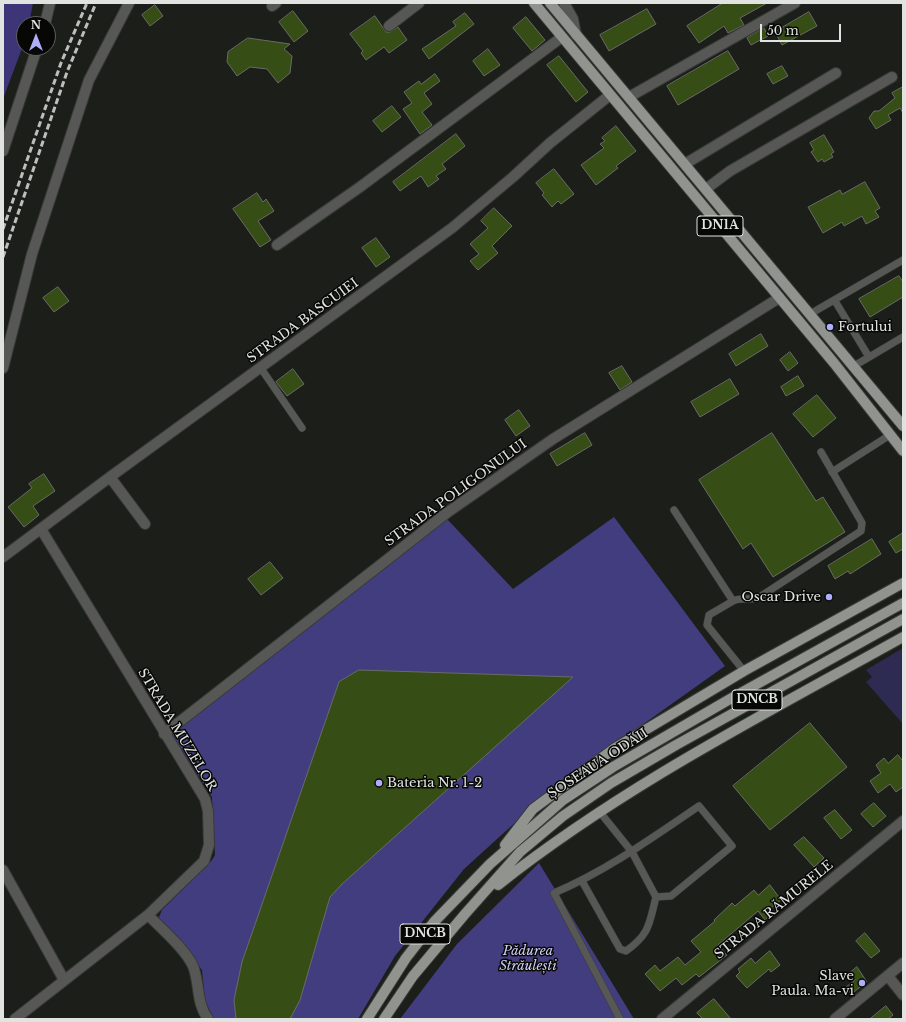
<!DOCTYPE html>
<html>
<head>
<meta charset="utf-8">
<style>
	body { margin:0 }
	#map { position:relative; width:906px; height:1022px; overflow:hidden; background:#1c1e1a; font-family:"Libre Baskerville",serif }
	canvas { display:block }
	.frame { position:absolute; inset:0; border:4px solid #e1e3e0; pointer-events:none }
	.north { position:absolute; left:16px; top:16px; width:40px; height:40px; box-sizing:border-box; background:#070806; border:1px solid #5e605d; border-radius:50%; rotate:0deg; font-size:11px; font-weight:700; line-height:16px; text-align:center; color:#e1e3e0 }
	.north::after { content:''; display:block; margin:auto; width:14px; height:18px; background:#afaefa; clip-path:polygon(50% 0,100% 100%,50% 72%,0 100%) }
	.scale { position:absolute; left:760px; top:24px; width:81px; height:18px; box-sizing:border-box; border:2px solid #e1e3e0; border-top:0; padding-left:5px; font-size:12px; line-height:14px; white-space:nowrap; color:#e1e3e0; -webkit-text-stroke:3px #070806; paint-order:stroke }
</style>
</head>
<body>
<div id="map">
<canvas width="906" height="1022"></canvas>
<div class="frame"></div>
<div class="north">N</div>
<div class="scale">50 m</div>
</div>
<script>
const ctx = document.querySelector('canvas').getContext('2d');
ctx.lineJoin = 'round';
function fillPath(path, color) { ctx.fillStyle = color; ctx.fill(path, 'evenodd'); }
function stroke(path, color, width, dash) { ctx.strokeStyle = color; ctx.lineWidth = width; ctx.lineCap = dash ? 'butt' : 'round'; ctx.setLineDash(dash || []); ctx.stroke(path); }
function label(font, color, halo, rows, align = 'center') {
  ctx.font = font + ' "Libre Baskerville",serif'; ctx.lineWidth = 3; ctx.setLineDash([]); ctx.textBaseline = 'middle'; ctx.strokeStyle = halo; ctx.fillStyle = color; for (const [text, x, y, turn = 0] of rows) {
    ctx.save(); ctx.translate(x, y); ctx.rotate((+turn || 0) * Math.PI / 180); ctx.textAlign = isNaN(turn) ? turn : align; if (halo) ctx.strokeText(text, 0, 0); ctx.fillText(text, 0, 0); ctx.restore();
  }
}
const green = new Path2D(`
	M903,648V724L866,682L872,677L866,670Z`);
const forest = new Path2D(`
	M614,517L725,666L628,735L529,810L464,869L395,956L358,1019H214L205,1001L202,970L160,921L159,917L162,910L212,860L215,855L212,797L169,730L447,519L513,589Z
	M539,863L634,1019H400L457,944Z`);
const water = new Path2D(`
	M3,3H33L29,24H24V43L3,99Z`);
const building = new Path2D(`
	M723,3H767L740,18L744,25L728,33L724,26L699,43L687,26Z
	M155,5L163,16L150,26L142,15Z
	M647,9L656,24L609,51L600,35Z
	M293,11L308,31L294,42L279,22Z
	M809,12L817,26L782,45L775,32Z
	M465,13L474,24L429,59L422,49L456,26L453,22Z
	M375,16L386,32H390L398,27L407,40L389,53L384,47L366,60L361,53L363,51L350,34Z
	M526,17L545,40L532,51L513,28Z
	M764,28L768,36L751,45L747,38Z
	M248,38L290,44L284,49L292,56L290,73L278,83L267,69L250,67L237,76L227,62L228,52Z
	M488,49L500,65L484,76L473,61Z
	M728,51L739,69L678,105L667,86Z
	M559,56L588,92L576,102L547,65Z
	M782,66L788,76L773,84L767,74Z
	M435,74L440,81L424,93L432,104L422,112L432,125L420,134L403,109L412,103L404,92L419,81L421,84Z
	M903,87V113L900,108L888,115L891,120L876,129L869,118L874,111H879L895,98L892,93Z
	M392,106L401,117L382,132L373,121Z
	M616,126L636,151L616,166L618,168L596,185L581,165L604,148L600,144L605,141L602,138Z
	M456,134L465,146L442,164L446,169L436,176L439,179L428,187L421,176L400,191L393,182Z
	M824,135L834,152L831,154L833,157L824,162L822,159L818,162L811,152L814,150L810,143Z
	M554,169L574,194L561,204L558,201L552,207L542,195L544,193L536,183Z
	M865,182L880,208L875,211L879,217L866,224L862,216L844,226L842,222L823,233L808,207L840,190L842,194Z
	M257,193L263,202L266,199L274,211L258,221L271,240L260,247L233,209Z
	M494,208L512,226L492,246L498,253L478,270L470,261L479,254L470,244L488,228L481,221Z
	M376,238L390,257L376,267L362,248Z
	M899,276L903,282V297L870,317L859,299Z
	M58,287L69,301L54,312L43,298Z
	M761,334L768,346L736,366L729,354Z
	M790,352L798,363L788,371L780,360Z
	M622,366L632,382L620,390L609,373Z
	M293,369L304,384L287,396L276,382Z
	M798,376L804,386L786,396L781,387Z
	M730,379L739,394L700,417L691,402Z
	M817,395L836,418L813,437L793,414Z
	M519,410L530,426L516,436L505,420Z
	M585,433L592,445L557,466L550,454Z
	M772,433L816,501L823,497L845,532L773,577L751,543L743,549L699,480Z
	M44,474L55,491L33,506L39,515L24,527L8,507L32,488L29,484Z
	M903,533V549L896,553L889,542Z
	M872,539L881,554L850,574L848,571L835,579L828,566Z
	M270,562L283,578L261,595L248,579Z
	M359,670L573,677L342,884L330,897L300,1000L290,1019H236L234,1000L242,962L339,682Z
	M810,723L847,767L770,830L733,786Z
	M898,755L903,761V787L896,792L890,784L878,793L870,781L881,773L876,765L884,758L888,763Z
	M874,803L886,816L873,827L861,814Z
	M835,810L852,830L841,839L824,818Z
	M804,837L824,858L814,867L794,845Z
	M770,885L781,900L770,909L773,913L765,920L758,911L718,945L727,955L699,977L696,974L682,985L676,978L660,991L645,974L655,965L660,971L678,957L685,965L701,952L691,941L715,921L714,920L732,903L735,906L754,890L758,895Z
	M865,933L880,951L871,958L856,941Z
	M770,951L780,965L771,972L769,969L747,988L736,976L740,972L738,969L751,958L755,963Z
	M857,967L867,982L851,994L846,987L855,980L850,973Z
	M714,999L731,1019H703L697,1013Z
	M886,1006L893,1015L888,1019H870Z`);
const service = new Path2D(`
	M835,301L869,357
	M810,314L903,260
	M854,366L903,337
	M260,367L302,428
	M832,472L890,435
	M674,510L733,601C741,597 749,600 758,598L861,531L862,523L821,452
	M733,601L709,615L707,625L744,671
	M582,881L620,949L626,951C650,934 649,924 656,897L632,852L599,811
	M620,1019L554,893C606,871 652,838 699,806L732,846L671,896L656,897`);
const minor = new Path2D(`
	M564,3L573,19L576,35
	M272,6L276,3
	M45,24L50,3
	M389,26L419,3
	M629,97L795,3
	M3,151L37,48
	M685,164L836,73
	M706,189L730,171L892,77
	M277,245L360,187L562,37
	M3,368L32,254L89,80L129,3
	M110,477L145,524
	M3,557L110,477L452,228L513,177L550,143L610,95
	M164,734L448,512L507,471L553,439L779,298
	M3,870L64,980
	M148,915C162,929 185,949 193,966C200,984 196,1003 208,1019
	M888,976L903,995
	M15,1019L148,915L204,861L209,845L208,811L205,799L41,529
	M662,1019L903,821
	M835,1019L903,963`);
const primary = new Path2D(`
	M534,3L834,363L903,451
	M550,3L903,426
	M505,845L533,809L615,748L744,671L903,583
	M498,885C623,786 765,714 903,637
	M367,1019L406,958L434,922L490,864L563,800L613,767L730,699L903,603
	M384,1019L413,976L465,914L520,852L563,816L611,783L676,745L903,619`);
const rail = new Path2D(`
	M3,229L61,63L87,3
	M3,257L67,72L96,3`);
const markers = [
	[830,327,4,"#afaefa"],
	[829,597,4,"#afaefa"],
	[379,783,4,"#afaefa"],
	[862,983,4,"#afaefa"]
];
const shields = [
	[720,226,46],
	[757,700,50],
	[425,934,50]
];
const shieldNames = [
	["DN1A",720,226],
	["DNCB",757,700],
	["DNCB",425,934]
];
const streetNames = [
	["STRADA BASCUIEI",303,321,-36],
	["STRADA POLIGONULUI",456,493,-36],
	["STRADA MUZELOR",177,730,59],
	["ȘOSEAUA ODĂII",598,764,-33],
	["STRADA RĂMURELE",774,910,-39]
];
const poiNames = [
	["Fortului",838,327],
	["Oscar Drive",821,597,"right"],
	["Bateria Nr. 1-2",387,783],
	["Slave",854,976,"right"],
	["Paula. Ma-vi",854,991,"right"]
];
const parkNames = [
	["Pădurea",528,951],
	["Străulești",528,966]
];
fillPath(green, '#2d2b51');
fillPath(forest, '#423d7f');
fillPath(water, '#3c3678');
fillPath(building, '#364e16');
stroke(building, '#696b67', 1);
stroke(service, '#383a36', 8);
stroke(minor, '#383a36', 12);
stroke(primary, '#383a36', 12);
stroke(service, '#575856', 7);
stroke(minor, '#575856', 10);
stroke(primary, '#91938f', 10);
stroke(rail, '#bdbfbc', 3, [6, 3]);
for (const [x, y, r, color] of markers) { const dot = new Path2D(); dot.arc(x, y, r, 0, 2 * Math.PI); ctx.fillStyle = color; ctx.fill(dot); stroke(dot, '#070806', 1.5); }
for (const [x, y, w] of shields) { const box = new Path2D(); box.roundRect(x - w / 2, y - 10, w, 20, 3); ctx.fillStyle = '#070806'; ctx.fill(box); stroke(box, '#e1e3e0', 1); }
label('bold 12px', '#e1e3e0', null, shieldNames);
label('13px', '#e1e3e0', '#070806', streetNames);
label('13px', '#e1e3e0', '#070806', poiNames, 'left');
label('italic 13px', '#cdcef6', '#070806', parkNames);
</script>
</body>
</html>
